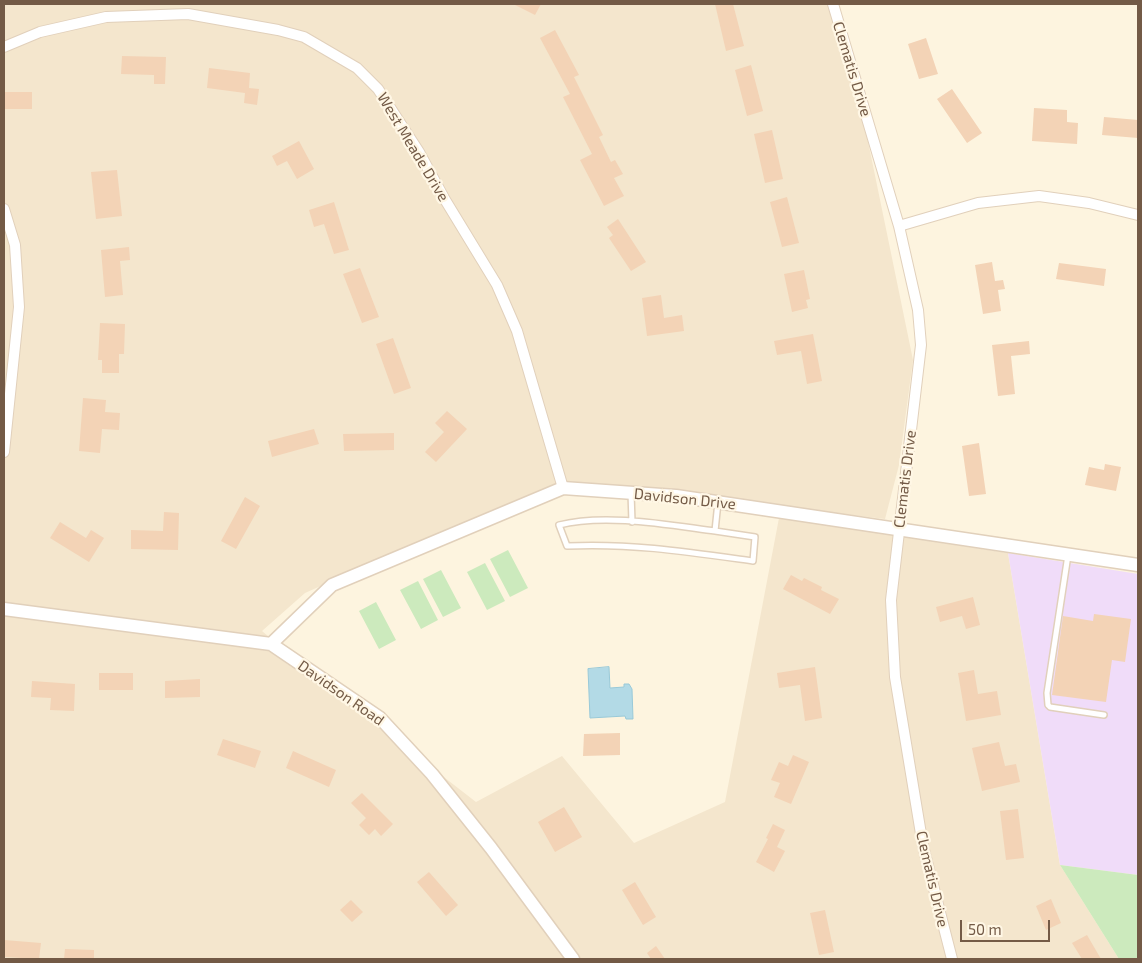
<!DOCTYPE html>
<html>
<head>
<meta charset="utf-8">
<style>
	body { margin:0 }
	#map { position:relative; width:1142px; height:963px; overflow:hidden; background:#fdf4df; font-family:"Exo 2",sans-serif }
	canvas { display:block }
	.frame { position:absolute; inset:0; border:5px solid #735a46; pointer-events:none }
	.scale { position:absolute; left:960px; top:920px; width:90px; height:22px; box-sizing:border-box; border:2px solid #735a46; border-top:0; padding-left:6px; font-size:15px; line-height:18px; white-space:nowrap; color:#735a46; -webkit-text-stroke:4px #fff7e5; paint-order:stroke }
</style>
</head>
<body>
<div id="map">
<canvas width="1142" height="963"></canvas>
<div class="frame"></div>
<div class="scale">50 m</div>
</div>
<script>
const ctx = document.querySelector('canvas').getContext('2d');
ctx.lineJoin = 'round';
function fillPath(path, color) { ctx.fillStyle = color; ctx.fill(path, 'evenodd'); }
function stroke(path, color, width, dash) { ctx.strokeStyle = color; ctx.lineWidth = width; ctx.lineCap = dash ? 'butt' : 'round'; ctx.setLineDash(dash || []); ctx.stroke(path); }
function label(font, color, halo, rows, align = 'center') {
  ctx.font = font + ' "Exo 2",sans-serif'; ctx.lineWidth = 4.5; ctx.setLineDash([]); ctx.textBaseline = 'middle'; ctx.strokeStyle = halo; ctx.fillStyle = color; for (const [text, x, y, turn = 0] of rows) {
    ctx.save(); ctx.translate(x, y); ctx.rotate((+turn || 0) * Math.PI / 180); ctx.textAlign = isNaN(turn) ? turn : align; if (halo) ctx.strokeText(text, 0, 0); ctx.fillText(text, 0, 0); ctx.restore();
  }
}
const residential = new Path2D(`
	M4,4H833L864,122L913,360L899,465L885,519L593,483L540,491L450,528L305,593L262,631L329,688L476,802L562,756L634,843L725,802L779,518L1008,553L1060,865L1119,959H4Z`);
const education = new Path2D(`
	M1008,553L1138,574V875L1060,865Z`);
const green = new Path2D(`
	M508,550L528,588L510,597L490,559Z
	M485,563L505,601L487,610L467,572Z
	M441,570L461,608L443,617L423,579Z
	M418,581L438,620L421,629L400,590Z
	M376,602L396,640L379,649L359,611Z
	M1060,865L1138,875V959H1119Z`);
const water = new Path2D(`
	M609,667L610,688L624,687V684H629L632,689L633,719H626L625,716L590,718L588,669Z`);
const building = new Path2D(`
	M513,4H541L535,15Z
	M715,4H733L744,46L726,51Z
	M555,30L579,75L574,77L603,135L599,137L611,162L615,160L623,174L614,178L624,196L604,206L580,160L592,154L563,97L570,94L540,38Z
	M926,38L938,74L919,79L908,44Z
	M122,56L166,57L165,84H154V75L121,74Z
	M751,65L763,111L747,116L735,70Z
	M209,68L250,73L249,88L259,89L257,105L244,103L245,93L207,88Z
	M952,89L982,133L967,143L937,99Z
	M4,92H32V109H4Z
	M1034,108L1067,110V122L1078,123L1077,144L1032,141Z
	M1104,117L1138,120V138L1102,135Z
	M772,130L783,179L765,183L754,134Z
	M299,141L314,169L297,179L287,161L277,166L272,156Z
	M117,170L122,216L96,219L91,172Z
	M787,197L799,243L782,247L770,202Z
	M334,202L349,250L334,254L324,224L314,227L309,210Z
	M618,219L646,262L631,271L609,238L613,235L607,227Z
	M129,247L130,260L120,261L123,295L105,297L101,250Z
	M992,262L995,281L1003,280L1005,289L998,290L1001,311L983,314L975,265Z
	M1059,263L1106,269L1104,286L1056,279Z
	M360,268L379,317L362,323L343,274Z
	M804,270L810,299L806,300L808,308L792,312L784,274Z
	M661,295L664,318L682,315L684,331L647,336L642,298Z
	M100,323L125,324L124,354H119V373H102V360H98Z
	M813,334L822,381L807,384L801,351L777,355L774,341Z
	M393,338L411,388L394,394L376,344Z
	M1029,341L1030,354L1011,356L1015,394L998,396L992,345Z
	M83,398L106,400L105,412L120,413L119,430L102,429L100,453L79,451Z
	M447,411L467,429L436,462L425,452L444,432L435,423Z
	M314,429L319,444L272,457L268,441Z
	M394,433V450L344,451L343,434Z
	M979,443L986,494L969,496L962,446Z
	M1105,464L1121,467L1116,491L1085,485L1089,467L1104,470Z
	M245,497L260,506L236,549L221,541Z
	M164,512L179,513L178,550L131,549V530L163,531Z
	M60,522L86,538L91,530L104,538L89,562L50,538Z
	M791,575L802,581L804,578L822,587L821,590L839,599L830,614L783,589Z
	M973,597L980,625L966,629L962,616L940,622L936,607Z
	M1094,614L1131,619L1125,662L1112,660L1106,702L1052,695L1063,616L1093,621Z
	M815,667L822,718L805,721L800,685L779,688L777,673Z
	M974,670L978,694L997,691L1001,715L966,721L958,673Z
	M99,673H133V690H99Z
	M200,679V697L165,698V681Z
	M32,681L75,684L74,711L50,710L51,698L31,697Z
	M620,733V755L583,756L584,734Z
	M223,739L261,751L255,768L217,755Z
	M999,742L1005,766L1016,764L1020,782L982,791L972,748Z
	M293,751L336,770L329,787L286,768Z
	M793,755L809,762L791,804L774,797L780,783L771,780L779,762L788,766Z
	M362,793L393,824L381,836L375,829L369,835L359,825L366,818L351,803Z
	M564,807L582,837L555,852L538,822Z
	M1018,809L1024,858L1006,860L1000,811Z
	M773,824L785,830L777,847L785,851L774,872L756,862L768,839L766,838Z
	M429,872L458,905L446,916L417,882Z
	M635,882L656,917L643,925L622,890Z
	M1051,899L1061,923L1046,930L1036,906Z
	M351,900L363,912L352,922L340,910Z
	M825,910L834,952L819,955L810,913Z
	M1087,935L1101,959H1082L1072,943Z
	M4,940L41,943L39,959L4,957Z
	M656,946L665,959H651L647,953Z
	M65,949L94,950V959H64Z`);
const service = new Path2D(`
	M631,493L632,522
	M715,531C669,525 605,513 559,525L567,546C632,543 689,552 753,561L755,537L715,531L718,502
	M1068,555L1047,693L1048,705L1050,707L1104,715`);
const minor = new Path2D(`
	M833,4L899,226L918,310L921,345L891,600L895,677L923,846L952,959
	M4,47L40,32L106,17L188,14L278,30L304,37L357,68L378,89L419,152L444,198L497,285L517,331L563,488
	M4,209L15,245L19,307L4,452
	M899,226L978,203L1039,196L1089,203L1138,215`);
const tertiary = new Path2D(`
	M4,609L271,644L380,718L432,774L491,848L573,959
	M271,644L332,585L563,488L676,496L1138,565`);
const streetNames = [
	["Clematis Drive",852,69,73],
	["West Meade Drive",413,147,59],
	["Clematis Drive",905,479,-83],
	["Davidson Drive",685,499,6],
	["Davidson Road",341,693,35],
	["Clematis Drive",932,879,77]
];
fillPath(residential, '#f4e6cd');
fillPath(education, '#f0dcf9');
fillPath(green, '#cceabd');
fillPath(water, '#b3dae6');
stroke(water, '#99c9d8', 1);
fillPath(building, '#f3d3b6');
stroke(service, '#e1d0bb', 8);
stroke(minor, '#e1d0bb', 12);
stroke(tertiary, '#e1d0bb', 15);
stroke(service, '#fff', 5);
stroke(minor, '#fff', 10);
stroke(tertiary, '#fff', 12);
label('15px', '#735a46', '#fff7e5', streetNames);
</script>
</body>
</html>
